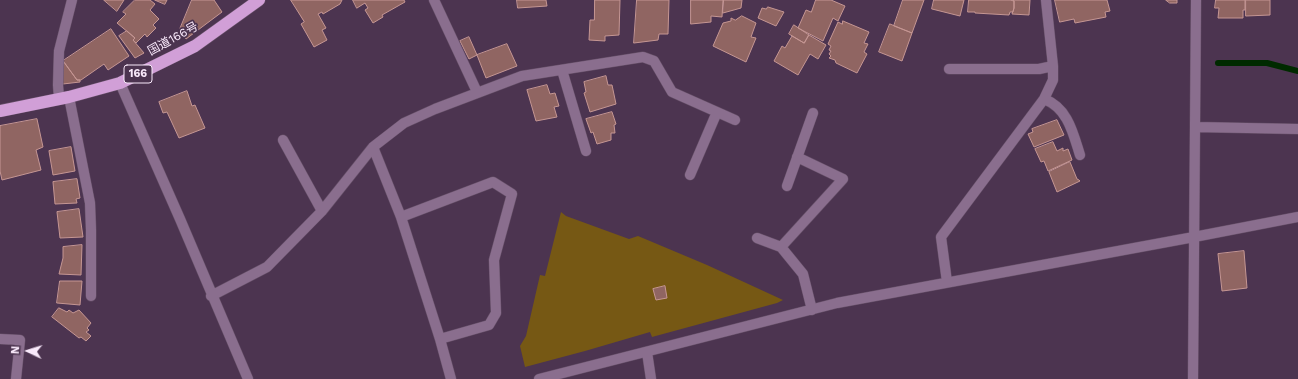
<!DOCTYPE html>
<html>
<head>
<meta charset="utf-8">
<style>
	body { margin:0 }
	#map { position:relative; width:1298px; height:379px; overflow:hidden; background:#4c3450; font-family:"Work Sans",sans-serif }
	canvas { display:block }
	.north { position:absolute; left:8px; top:331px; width:40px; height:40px; -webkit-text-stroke:3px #4c3450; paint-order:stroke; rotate:274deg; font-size:11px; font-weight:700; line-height:16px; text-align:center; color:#f9e9fb }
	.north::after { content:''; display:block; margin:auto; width:14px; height:18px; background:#f9e9fb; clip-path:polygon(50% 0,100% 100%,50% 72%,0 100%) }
</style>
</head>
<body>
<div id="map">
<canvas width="1298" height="379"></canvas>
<div class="north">N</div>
</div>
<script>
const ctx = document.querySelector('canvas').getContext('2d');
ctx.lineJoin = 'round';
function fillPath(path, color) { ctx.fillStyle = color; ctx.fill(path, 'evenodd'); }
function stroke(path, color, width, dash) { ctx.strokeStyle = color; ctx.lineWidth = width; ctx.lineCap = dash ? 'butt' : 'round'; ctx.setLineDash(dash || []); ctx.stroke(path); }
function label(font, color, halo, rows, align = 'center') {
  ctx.font = font + ' "Work Sans","Noto Sans JP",sans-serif'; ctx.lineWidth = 3.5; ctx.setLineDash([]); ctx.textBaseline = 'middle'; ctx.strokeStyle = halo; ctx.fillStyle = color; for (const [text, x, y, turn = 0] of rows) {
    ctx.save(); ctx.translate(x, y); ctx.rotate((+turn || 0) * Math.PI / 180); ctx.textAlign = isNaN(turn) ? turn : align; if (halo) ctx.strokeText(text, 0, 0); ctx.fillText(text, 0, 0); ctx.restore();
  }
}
const green = new Path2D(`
	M561,212L566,216L629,239L638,236L707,265L783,300L777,303L652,337L650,332L585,351L525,367L520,346L526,336L540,275L545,276Z`);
const stream = new Path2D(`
	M1218,63H1267L1298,71`);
const building = new Path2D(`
	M104,0H124L117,11Z
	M135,0H150L155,4L150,10L159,19L153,25L156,28L147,37L145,34L136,43L133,40L135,38L117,23L126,14L123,12Z
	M155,0H167L165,4Z
	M192,0H214L222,12L186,39L180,29Z
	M291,0H342L340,4L323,14L322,12L318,14L326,28L322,30L327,40L314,47L301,24L304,22Z
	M353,0H404L405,2L382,15L383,17L373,23L365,10L368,8L365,3L357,8Z
	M517,0H546L547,6L518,8Z
	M595,0H620L619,35L605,36V41L589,40L590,20H594Z
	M637,0H669L668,34H659L658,40L634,43Z
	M691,0H723L722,17L711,16V22L691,24Z
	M724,0H742L741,8L723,13Z
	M816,0H831L845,6L838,21L833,18L823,41L798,28L806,10L811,12Z
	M903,0H924L912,33L894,26Z
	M934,0H964L960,16L932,9Z
	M969,0H1010L1014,1V8L1013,12H1010L1009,15L975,13V12H968Z
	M1013,0H1030L1029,15L1012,14L1014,8V1Z
	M1055,0H1107L1110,11L1105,12L1106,17L1075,23L1074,19L1060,22Z
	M1166,0H1177V3H1170Z
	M1216,0H1245V10H1243V18H1218L1219,8H1215Z
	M1246,0H1270V15L1246,16Z
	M768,7L784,12L776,26L758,18L762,8L766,9Z
	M742,16L756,23L751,37L756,38L746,62L713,46L723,23L731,21V18L735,20Z
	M843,21L869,32L864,43L868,44L864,52L867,54L857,73L836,63L835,60L829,58L831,56L829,54L831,51L829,50L831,46L828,44L838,22L842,24Z
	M890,24L912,33L902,61L879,52Z
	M794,25L809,35L804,43L789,34Z
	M111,29L129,56L108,70L104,64L81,80H77L63,61Z
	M127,31L135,38L133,40L144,53L135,58L119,36Z
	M809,35L826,45L818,59L810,54L798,75L774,61L782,46L785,48L792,36L804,43Z
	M469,37L477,55L469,59L460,41Z
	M507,44L517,66L486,78L477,55Z
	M64,62L77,80H80V82L63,84Z
	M606,76L608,85H612L616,104L590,112L584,93L586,92L584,82Z
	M547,85L550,94L555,93L559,106L554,107L557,117L536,121L527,90Z
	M187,91L192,106L195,105L205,128L179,138L167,112L163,113L159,102Z
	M612,112L616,124L614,125L615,133H611V140L597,144L593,132L591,133L586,119Z
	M37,119L43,147L36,150L41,170L2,180L0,171V126Z
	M1057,120L1064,135L1034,147L1028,134L1033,132L1032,129Z
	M1053,142L1057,151L1063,148V151L1068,149L1072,160L1048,171L1044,161L1041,162L1035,149Z
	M71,147L75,171L53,175L49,151Z
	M1070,162L1077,179L1079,180L1080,181L1057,192L1049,172Z
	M77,179L80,198L76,199L77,203L55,204L53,182Z
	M79,209L83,237L60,238L57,212Z
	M82,245L81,275L59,274L63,258V247Z
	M1244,251L1247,288L1222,291L1218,254Z
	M60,281H82L80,305L57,303Z
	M665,286L667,298L656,300L653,289Z
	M59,308L67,312L69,310L73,313L79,310L91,323L87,328L89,330L86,332L91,336L86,341L81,337L79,338L52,317Z`);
const minor = new Path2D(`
	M434,0L477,92
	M949,69H1039L1053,66
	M562,70L586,151
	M120,83L180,219L248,379
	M69,97L90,203L91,230V296
	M59,98L58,85L59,51L72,0
	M1044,99C1068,108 1073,133 1080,155
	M1195,127L1298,129
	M283,140L322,211
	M373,147L401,217L440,339L451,379
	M690,175L717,112
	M787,186L813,113
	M401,217L493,182L512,194L494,260L496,313L489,325L440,339
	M757,238L781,247L803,274L812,310
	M781,247L843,179L797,157
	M947,282L941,237L1044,99L1053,80V66L1046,0
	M211,296L267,267L322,211L373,147L404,123L435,109L522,76L643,57L654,61L672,92L735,120
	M0,339L20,340L16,379
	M647,352L651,379
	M539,379L837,303L1194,237L1298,217
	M1193,379L1196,0`);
const highway = new Path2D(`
	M0,111L69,97L120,83L195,46L259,0`);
const shields = [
	[138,74,28]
];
const shieldNames = [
	["166",138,74]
];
const streetNames = [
	["国道166号",173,39,-29]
];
fillPath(green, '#765814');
stroke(stream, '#002a00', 6);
fillPath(building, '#906562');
stroke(building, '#c59693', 1);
stroke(minor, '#665068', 11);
stroke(highway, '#665068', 13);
stroke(minor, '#8a6e8e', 10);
stroke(highway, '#d19fd7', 12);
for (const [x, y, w] of shields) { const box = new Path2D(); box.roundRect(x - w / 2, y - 9, w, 18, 3); ctx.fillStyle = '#4c3450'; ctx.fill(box); stroke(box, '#f9e9fb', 1); }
label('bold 11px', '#f9e9fb', null, shieldNames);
label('12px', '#f9e9fb', '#4c3450', streetNames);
</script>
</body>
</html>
